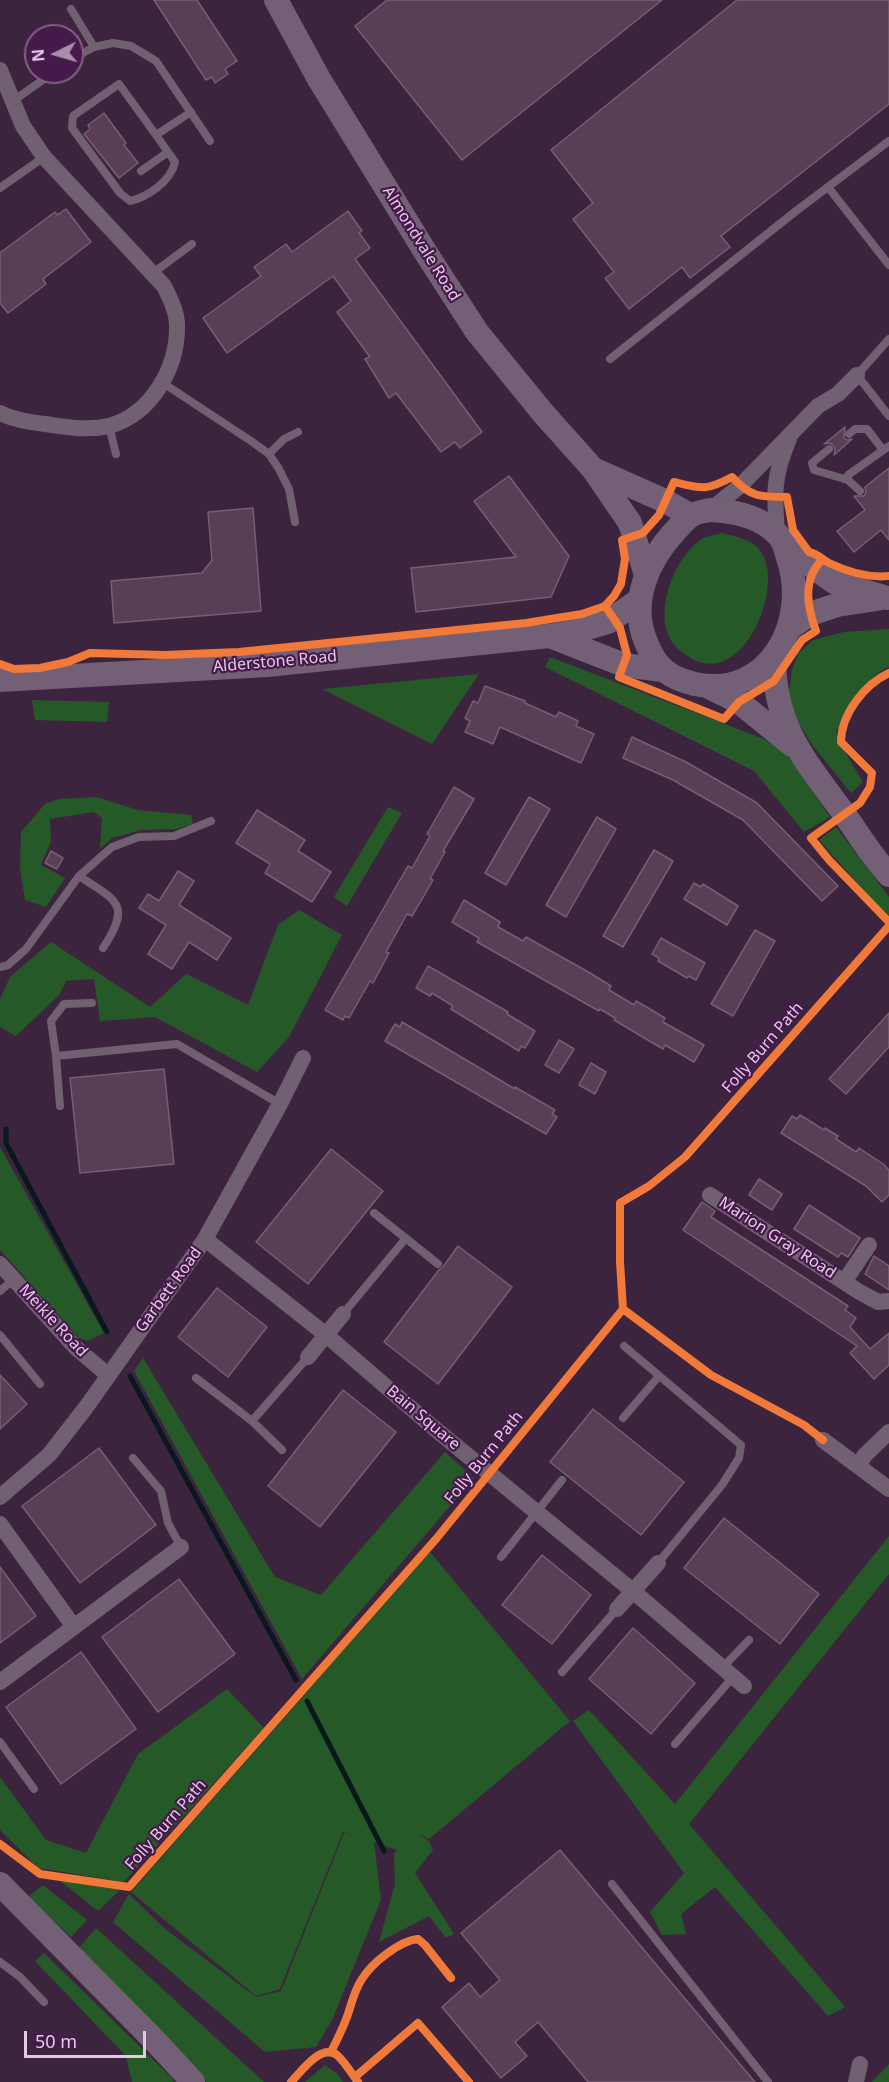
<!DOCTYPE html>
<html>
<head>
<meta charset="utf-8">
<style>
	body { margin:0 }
	#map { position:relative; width:889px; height:2082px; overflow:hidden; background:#3c243f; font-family:"Noto Sans",sans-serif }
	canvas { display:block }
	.north { position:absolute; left:24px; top:24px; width:60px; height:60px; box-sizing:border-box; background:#45194a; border:2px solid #855f88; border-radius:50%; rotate:265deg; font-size:16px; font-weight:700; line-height:24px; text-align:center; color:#e4c9e6 }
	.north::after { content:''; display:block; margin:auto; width:21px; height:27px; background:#a98fac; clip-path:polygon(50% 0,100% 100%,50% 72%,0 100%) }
	.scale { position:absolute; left:24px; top:2031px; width:122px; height:27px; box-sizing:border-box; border:3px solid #e4c9e6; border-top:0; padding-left:8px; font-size:18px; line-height:21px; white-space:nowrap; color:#e4c9e6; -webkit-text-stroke:4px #45194a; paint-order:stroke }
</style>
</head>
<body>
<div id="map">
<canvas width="889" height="2082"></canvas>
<div class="north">N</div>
<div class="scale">50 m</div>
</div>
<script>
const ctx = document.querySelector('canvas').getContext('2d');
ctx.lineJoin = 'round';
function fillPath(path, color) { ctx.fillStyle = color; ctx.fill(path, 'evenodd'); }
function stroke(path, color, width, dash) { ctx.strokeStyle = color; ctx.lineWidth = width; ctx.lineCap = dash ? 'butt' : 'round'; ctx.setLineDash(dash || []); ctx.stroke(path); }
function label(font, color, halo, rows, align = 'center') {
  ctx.font = font + ' "Noto Sans",sans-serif'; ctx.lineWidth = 4.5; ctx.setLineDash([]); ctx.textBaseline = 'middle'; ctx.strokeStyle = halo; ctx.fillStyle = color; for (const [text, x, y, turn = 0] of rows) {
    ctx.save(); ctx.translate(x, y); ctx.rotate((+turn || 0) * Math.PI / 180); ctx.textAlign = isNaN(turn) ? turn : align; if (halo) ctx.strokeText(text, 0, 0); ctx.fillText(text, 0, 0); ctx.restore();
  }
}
const green = new Path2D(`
	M722,533C734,536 746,538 756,546C791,575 744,697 686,655C683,652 678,650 675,646C651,617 673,560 700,540C706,536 715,535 722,533Z
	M889,629V667C864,677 848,709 836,732L839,742L863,782L851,793L813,746L794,715L789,691L792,670L798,654L813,640L844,632Z
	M550,657L764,739L786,753L830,817L804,832L754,771L545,667Z
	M479,674L432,744L322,689Z
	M32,700L109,702L107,722L35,720Z
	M96,797L138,810L191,815L193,824L176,829L141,830L112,838L100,849L102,818L94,812L50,819L51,841L41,865L65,878L46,907L25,900L20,869L21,832L45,804L59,799Z
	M388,807L402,813L347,906L334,897Z
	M836,827L889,897V919L819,840Z
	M299,910L342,935L289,1037L257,1072L155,1017L100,1021L94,979L66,981L59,995L16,1036L0,1027V999L10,977L51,942L150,1007L186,974L248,1005L278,925Z
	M0,1147L104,1333L88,1341L79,1338L0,1250Z
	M143,1358L275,1577L321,1595L445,1452L474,1478L302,1679L134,1371Z
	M889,1536V1574L689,1824L845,2007L828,2016L715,1887L681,1914L686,1934L662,1935L650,1912L684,1873L573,1721L589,1710L675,1804Z
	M430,1552L570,1721L429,1839L419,1834L429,1841L433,1850L415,1873L454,1934L446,1938L429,1916L379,1942L395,1884L394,1853L397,1850L374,1842L381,1900L332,2020L316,2047L265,2052L113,1922L129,1894L165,1929L256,1997L281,1991L344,1833L356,1836L343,1832L280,1989L256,1996L131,1892Z
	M227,1689L264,1728L124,1882L38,1868L0,1830V1777L46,1840L86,1853L138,1754Z
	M59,1880L120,1890L98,1911Z
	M43,1885L87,1920L71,1937L28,1897Z
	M96,1928L264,2082H206L79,1948Z
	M44,1953L172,2078L174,2082H132L126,2056L35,1961Z
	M889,2064V2082H872Z
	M325,2065L337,2074L343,2082H305Z`);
const stream = new Path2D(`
	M6,1129V1143L107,1332
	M130,1376L296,1680
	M307,1701L384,1851`);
const building = new Path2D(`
	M154,0H197L237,61L225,69L228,74L215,83L212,77L206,80Z
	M387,0H662L462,160L355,26Z
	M737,0H889V104L721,236L730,247L690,278L682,267L629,309L605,278L614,272L573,219L593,203L551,150Z
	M104,113L126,143L124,145L138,163L119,178L84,134L90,129L88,125Z
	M66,209L91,242L43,279L46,284L8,313L0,303V253L55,212L57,215Z
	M348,211L362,231L359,233L370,248L355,259L482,432L460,448L455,442L441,452L396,393L389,398L365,359L370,357L337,312L351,301L333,276L227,353L203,318L261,276L254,267L286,244L292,252Z
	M845,427L844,438L847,440L852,439L834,455L835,449L833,445L829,443L824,444Z
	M889,468V540L881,530L854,552L837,531L865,510L854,496H864L866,492L865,487Z
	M509,476L569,556L551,597L416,612L411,568L516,557L474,501Z
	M253,508L261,611L114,623L111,581L202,573L212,560L208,512Z
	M485,686L525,701V703L556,717L559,712L578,721L576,726L594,734L581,763L500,727L493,744L465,732L470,721L465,718L473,701L478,703Z
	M632,737L686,762L757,803L838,886L822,901L743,820L673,780L623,758Z
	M454,787L474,799L443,851L445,852L430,879L433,880L425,894L412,916L407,914L386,952L389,953L373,983L370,981L349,1018L345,1016L343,1020L325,1010L408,866L412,868L430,836L427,834Z
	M529,797L550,809L506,885L485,873Z
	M257,810L305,840L298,851L331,872L312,902L265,873L270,864L236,843Z
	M597,817L616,829L566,917L546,905Z
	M654,850L673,861L623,947L603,936Z
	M51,851L63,858L57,869L45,863Z
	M178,871L194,881L179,905L231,938L217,960L189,942L172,969L148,954L166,925L139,908L148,894L159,901Z
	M694,883L701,887L703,884L738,906L727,925L684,899Z
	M464,900L500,922L498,927L523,941L526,937L590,973L611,986L609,990L634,1005L636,1001L655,1012L665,1018L663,1022L704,1045L694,1062L665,1045L663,1049L614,1020L615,1018L600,1009L599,1011L477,942L479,938L452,922Z
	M755,930L775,941L733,1016L711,1004Z
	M661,938L705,963L696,980L689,976L687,978L658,961L659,958L652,954Z
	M428,966L508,1012L507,1014L535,1031L525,1048L521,1046L519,1051L451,1009L453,1006L432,993L430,996L416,988Z
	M889,1013V1047L846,1094L829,1079Z
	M402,1022L515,1089V1087L555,1110L552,1114L557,1117L546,1134L385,1041L395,1024L400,1027Z
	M559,1040L574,1049L559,1073L545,1065Z
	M591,1063L606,1072L595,1094L579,1085Z
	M164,1069L174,1164L80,1173L70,1078Z
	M800,1115L824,1130L825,1128L838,1136L836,1139L856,1152L859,1148L883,1164L889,1170V1195L882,1202L866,1186L781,1133L792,1116L797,1119Z
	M331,1149L383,1191L308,1284L256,1242Z
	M759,1179L782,1194L772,1210L749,1195Z
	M702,1202L715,1211L711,1217L848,1306L845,1310L856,1318L850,1327L870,1349L889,1333V1365L874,1379L850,1353L857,1346L683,1230Z
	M809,1205L860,1238L848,1257L841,1253L838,1257L794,1229Z
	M458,1246L512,1287L438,1384L384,1342L439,1270L443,1267Z
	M874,1256L889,1266V1290L865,1274Z
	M217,1288L267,1327L228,1377L178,1337Z
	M0,1375L27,1404L0,1429Z
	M343,1390L396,1432L320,1527L268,1486Z
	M593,1409L684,1482L641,1535L550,1462Z
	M99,1448L156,1525L80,1583L22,1506Z
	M724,1518L819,1594L780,1644L684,1568Z
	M542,1555L591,1595L552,1644L502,1605Z
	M0,1567L36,1616L0,1643Z
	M179,1579L235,1654L158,1712L102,1637Z
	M633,1628L695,1683L651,1734L589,1679Z
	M81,1652L136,1729L61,1784L6,1707Z
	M560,1850L755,2082H588L538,2022L515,2042L527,2056L501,2078L442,2007L469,1983L480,1997L500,1980L461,1933Z`);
const lane = new Path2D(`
	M71,9L94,47
	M72,59L94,47L113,43L131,46L156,61L210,141
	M13,101L54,72
	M156,135L119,84L73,116L72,128L120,193L130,201C148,197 171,181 175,162L156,135L191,112
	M141,171L168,152
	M828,187L889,265
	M0,188L44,157
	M153,273L192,244
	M889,339L857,375L889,416
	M610,359L796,211L889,141
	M163,383L251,441L269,454L279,469L289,489L295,522
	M109,426L116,454
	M849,434L855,429H867L883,450
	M829,449L812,463L814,470L848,480
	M269,454L284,439L298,432
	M860,491L848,480V475L889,446
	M79,876C117,901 132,904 103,948
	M0,967L8,965L26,949L79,876L112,847L139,837L174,836L211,821
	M56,1056L51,1021L64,1004L92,1003
	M60,1106L56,1056L177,1044L280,1104
	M374,1213L438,1264
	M0,1291L14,1279
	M343,1314L406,1238
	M0,1335L40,1384
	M624,1346L741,1445L739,1458L722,1485L658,1563
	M196,1378L252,1421L282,1450
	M623,1418L659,1376
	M252,1421L308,1357
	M133,1458L161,1491L168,1523L181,1547
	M501,1557L562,1480
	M722,1668L749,1640
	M562,1672L617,1609
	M0,1742L34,1789
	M675,1744L733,1677
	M612,1884L768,2082
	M0,1962L20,1977L44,2002
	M331,2052C336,2042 341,2032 345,2022C351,2008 353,1992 362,1979C372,1963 399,1941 418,1939L425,1945L451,1978
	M355,2077L418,2023L469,2082
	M291,2082C301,2072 321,2043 337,2055C345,2062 352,2074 358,2082`);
const street = new Path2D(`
	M0,70L23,126L44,157L164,286C170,298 177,312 177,325C178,367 152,414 109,426C88,431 66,427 45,424C30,422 14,420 0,413
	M710,510L740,486L818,406L838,394L857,375
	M777,533C774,493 773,477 789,439
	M710,1195L858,1291L878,1302L889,1301
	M205,1239L325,1334L434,1428L634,1592L744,1686
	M0,1264L76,1348L108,1375
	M844,1282L869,1245
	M308,1357L343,1314
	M889,1432L865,1455L858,1466L889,1489
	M823,1440L858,1466
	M0,1497L49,1455L87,1406L205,1239L280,1104L303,1058
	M0,1524L74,1627
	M617,1609L658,1563
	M0,1682L181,1547
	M856,2082L860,2064`);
const secondary = new Path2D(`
	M276,0L319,79L426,253L477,332L543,413L593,469L630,523L646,575
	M593,469L665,501L690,515
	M710,510C733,511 760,516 777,534C784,540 786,550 788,558C810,621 769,700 695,684C669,678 656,668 646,642C629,602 648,560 676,530C681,525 686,518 692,515C698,512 704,511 710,510Z
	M783,541L814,568L834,582L887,598
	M790,628L810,614L837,605L877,599
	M550,636L624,665L662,670
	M774,658C774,727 806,762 845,815C859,835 872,857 889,875
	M0,680L267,665L549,636L577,631L608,622L639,600
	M709,687L739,702L792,745
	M0,1884L155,2041L193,2082`);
const cycleway = new Path2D(`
	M605,606L620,628L627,655L619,677L724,719L739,702L774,681L802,640L816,631C807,606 802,579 823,559
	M0,664L14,669L40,668L68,662L90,653L165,655L239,652L526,623L582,614L605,606L614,596L621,584L625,559L622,540L643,533L659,515L674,482C702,489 706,491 732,477C750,497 760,497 787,497L793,530L809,552C818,554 822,559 829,563C848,572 869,578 889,576
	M889,673C865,684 841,714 841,742L872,773L870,787L860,803L811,838L829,860L889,922
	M623,1309L711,1375L804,1425L823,1440
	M0,1844L40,1874L129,1887L436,1539L623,1309L620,1262V1203L649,1186L685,1157L889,926
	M331,2052C336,2042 341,2032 345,2022C351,2008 353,1992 362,1979C372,1963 399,1941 418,1939L425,1945L451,1978
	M355,2077L418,2023L469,2082
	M291,2082C301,2072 321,2043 337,2055C345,2062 352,2074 358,2082`);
const streetNames = [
	["Almondvale Road",421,244,58],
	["Alderstone Road",275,662,-5],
	["Folly Burn Path",763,1048,-49],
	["Marion Gray Road",777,1238,33],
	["Garbett Road",169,1290,-54],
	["Meikle Road",53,1321,47],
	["Bain Square",423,1418,40],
	["Folly Burn Path",484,1458,-51],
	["Folly Burn Path",166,1825,-49]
];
fillPath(green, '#265928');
stroke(stream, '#08181d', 5);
fillPath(building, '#5a3e56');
stroke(building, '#775f73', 1.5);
stroke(lane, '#716072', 8);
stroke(street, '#716072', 16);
stroke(secondary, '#746076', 24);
stroke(cycleway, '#f17a3a', 8);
label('16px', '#e4c9e6', '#45194a', streetNames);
</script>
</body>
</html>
